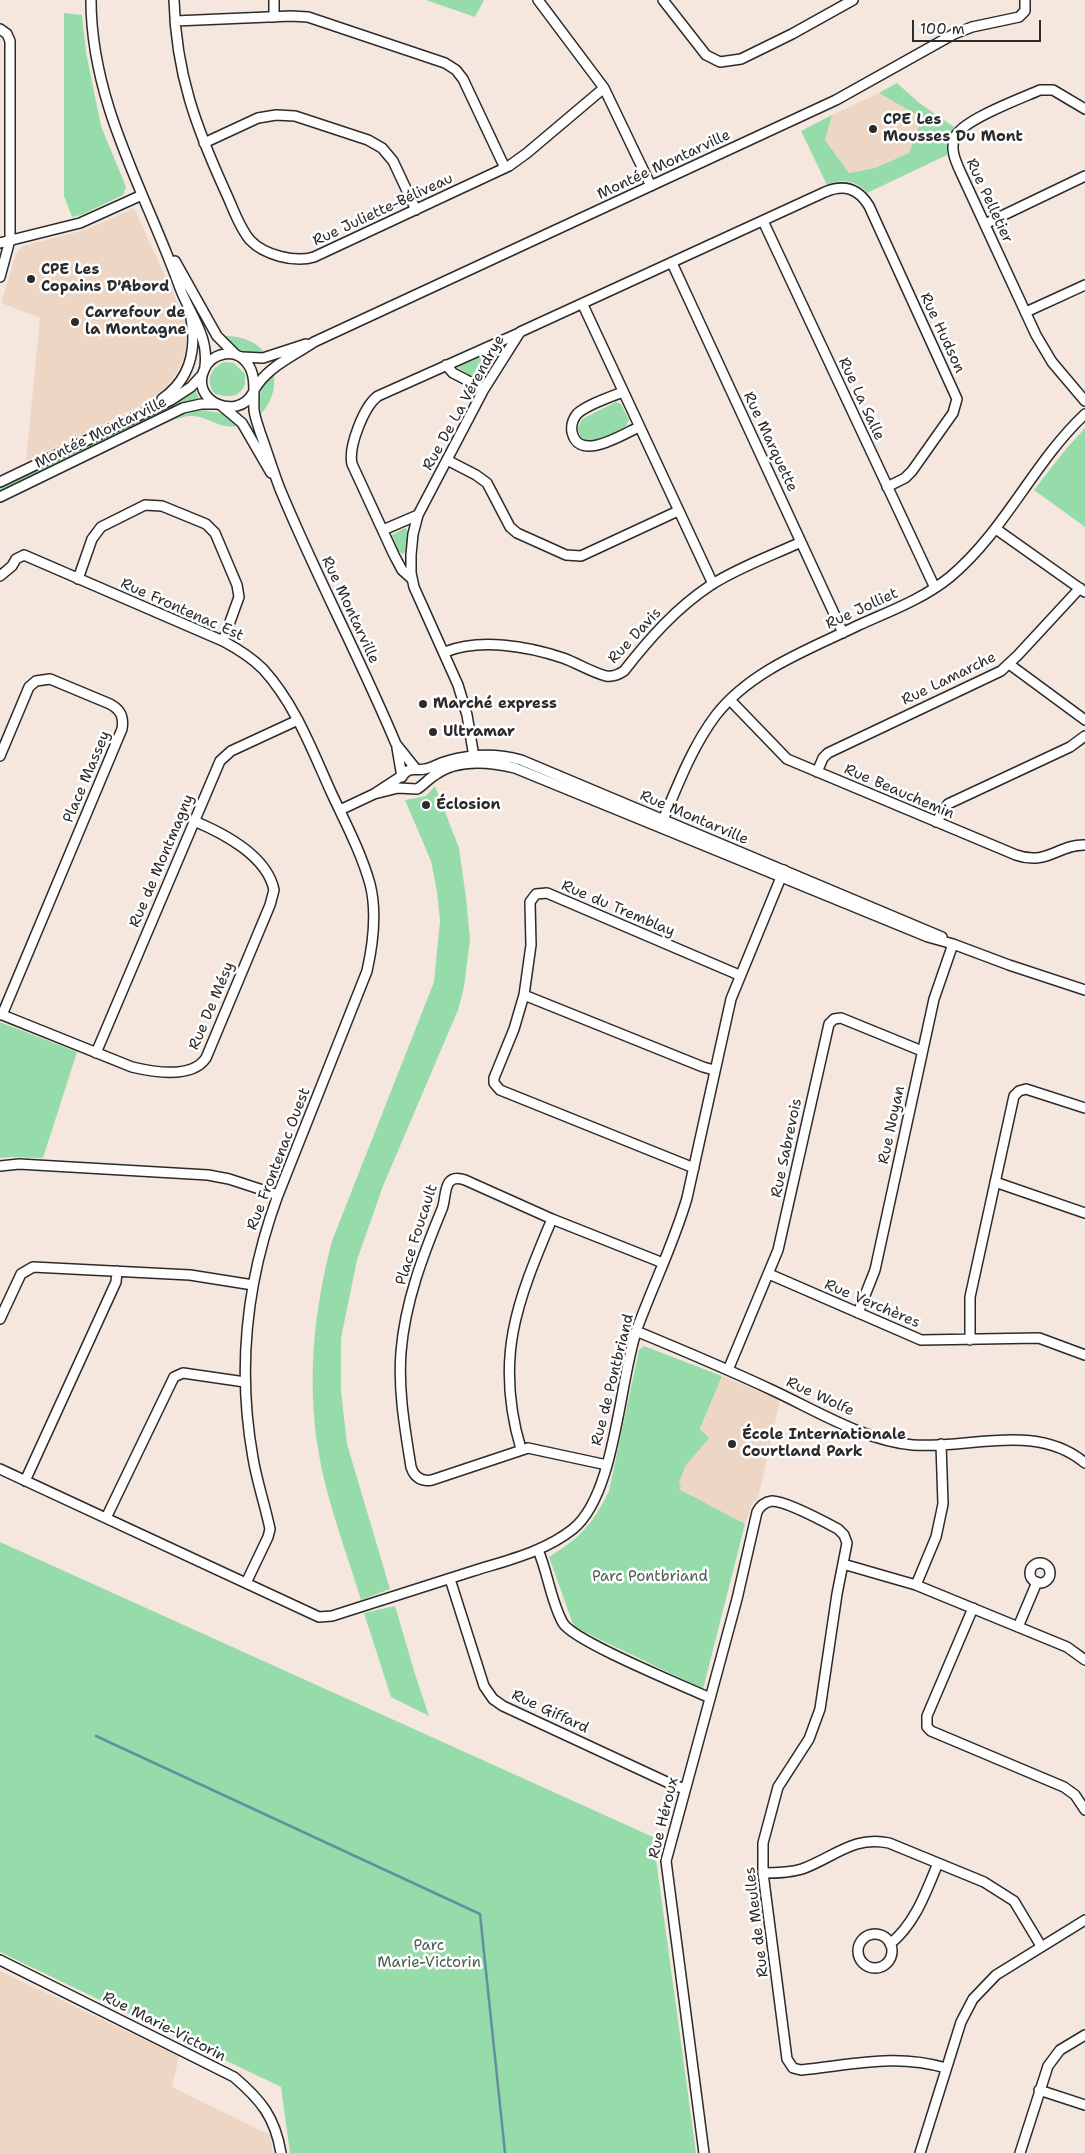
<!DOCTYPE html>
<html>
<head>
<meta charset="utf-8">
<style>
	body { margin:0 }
	#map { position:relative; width:1085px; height:2153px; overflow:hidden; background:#f5e7dd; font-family:"Shantell Sans",sans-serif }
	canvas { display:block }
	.scale { position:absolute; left:912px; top:20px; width:129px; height:22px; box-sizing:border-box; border:2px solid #2b2b2b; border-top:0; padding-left:6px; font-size:15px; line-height:18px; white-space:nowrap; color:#2b2b2b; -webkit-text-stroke:4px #fff; paint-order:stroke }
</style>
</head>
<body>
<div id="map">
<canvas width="1085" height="2153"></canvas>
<div class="scale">100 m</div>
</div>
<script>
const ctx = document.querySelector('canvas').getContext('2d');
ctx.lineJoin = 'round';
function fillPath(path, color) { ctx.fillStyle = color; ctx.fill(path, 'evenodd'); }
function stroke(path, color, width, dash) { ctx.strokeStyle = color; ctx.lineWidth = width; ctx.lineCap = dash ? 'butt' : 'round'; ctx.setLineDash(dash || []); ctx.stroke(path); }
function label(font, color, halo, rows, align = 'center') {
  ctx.font = font + ' "Shantell Sans",sans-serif'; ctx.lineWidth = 5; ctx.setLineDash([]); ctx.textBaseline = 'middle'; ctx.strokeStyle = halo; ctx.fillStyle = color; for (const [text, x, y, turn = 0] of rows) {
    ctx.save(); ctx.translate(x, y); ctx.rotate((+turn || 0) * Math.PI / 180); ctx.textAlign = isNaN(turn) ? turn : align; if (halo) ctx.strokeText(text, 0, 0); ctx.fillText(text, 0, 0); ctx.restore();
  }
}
const built = new Path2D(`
	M879,93L922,118L909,153L875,168L849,173L825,140L832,115Z
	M134,208L186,321V350L180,367L167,387L140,406L26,461L40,318L1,303L16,254L23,246L88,229Z
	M722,1376L780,1400L758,1498L752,1504L745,1524L677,1488Z
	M0,1971L179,2056L172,2087L270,2135L273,2153H0Z`);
const green = new Path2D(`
	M426,0H484L475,17Z
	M64,13L82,15L86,52L101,126L126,187L123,195L81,215L72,217L64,196Z
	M897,83L918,102L954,127L947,140V155L867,193C857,180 841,178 827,185L801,131L832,115L825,140L849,173L875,168L909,153L922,118L879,93Z
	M225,336C239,336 258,341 265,354C244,353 238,351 222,337Z
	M492,352H495L497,356L482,380H479L458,368L460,366Z
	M224,362L234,363L245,374V384C239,399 228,397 215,394C205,382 210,368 224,362Z
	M273,372C277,388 271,402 261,414C259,394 259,387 273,372Z
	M195,389L199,398L172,408L0,492V487L143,418Z
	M616,402L621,404L629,420L626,426C614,433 582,454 578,428L582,419Z
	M201,410L221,413L238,426C221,430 209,417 193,416C180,415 166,424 155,429L185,414Z
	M1085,428V527L1034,490L1066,449Z
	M403,529L406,528L408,532L406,551L403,554L399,552L392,535Z
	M435,786L459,848L466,898L470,939L464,987L458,1010L383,1186L357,1260L341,1338V1391L347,1444L390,1589L361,1600C346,1550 326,1500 318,1449C307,1378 314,1310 332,1241L434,982L440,921L437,892L431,861L405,800L426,796Z
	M0,1022L77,1052L43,1158L12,1157L0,1158Z
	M644,1346L722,1376L700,1429L709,1438L686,1465L679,1483L681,1487L679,1489L745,1524L703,1689L574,1627L549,1557C580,1538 593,1524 609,1491L639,1350Z
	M0,1542L653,1837L696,2153H290L281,2087L0,1952Z
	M395,1606L415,1674L429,1716L391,1697L364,1613Z`);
const stream = new Path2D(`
	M96,1736L480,1914L505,2153`);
const minor = new Path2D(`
	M91,0C91,104 146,193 180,288C190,315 209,336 205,366
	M174,0C176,74 196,127 226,193C233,208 239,227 250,240C264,255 295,263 314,257L509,166L527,153L604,88
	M274,0V17
	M538,0L604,88L651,186
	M663,0L706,55L720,62L741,59L792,34L853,0
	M175,21L291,16L308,17L445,63L456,70L463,79L505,168
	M0,29L7,34L10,41V240L0,277
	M1085,109L1053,90H1040C1022,98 962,120 955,137C950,148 955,160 960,171L1036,335L1052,362L1085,401
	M204,143L258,118L276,115L295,116L368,140L382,148L393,161L416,210
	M763,221L935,588
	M985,224L1085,176
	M0,243L80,223L142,195
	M175,261L217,336L235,354
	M672,263L843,633
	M583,305L713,584
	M1026,312L1085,285
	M242,357L263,358L306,344
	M446,365L453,373L484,389
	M254,390C267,367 292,357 314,342L836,100L954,34L972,27L1019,17L1025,11V0
	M623,392C610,397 586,405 577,414C573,419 571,426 572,432C579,463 623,434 639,427
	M253,393C237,422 190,401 204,370C211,353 235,347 247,363C257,375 253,395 254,410C255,418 258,425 260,432C267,451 273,471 280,489C316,576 360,658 396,744L416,769
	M162,399C189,380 197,351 191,318
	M223,407L242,423L271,473
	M447,460L476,475L487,483L510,527L517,533L566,555L581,556L678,511
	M0,482L171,400L191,387L202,375
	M0,497L183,408L201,404H216
	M996,529L1085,592
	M383,530L418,515
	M0,576L12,566L16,559L24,555L223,641C238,649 251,657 263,669C295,704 312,750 331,792C345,822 361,852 370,884C377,911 373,944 367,971L278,1195C247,1279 237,1369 253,1458C257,1482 265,1505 270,1529L268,1537L246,1583
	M78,579L92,539L101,527L145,505L162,506L206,524L215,533L237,585L239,597L223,641
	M412,579L402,570L394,555L352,464C348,447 364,406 378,396L519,333
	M445,652C480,638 527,646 563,658C577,663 591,672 606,676C613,677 618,675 624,671C649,639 676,608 711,585C739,567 771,556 801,542
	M1009,664L1085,720
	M730,700L787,759L1016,855C1047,866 1059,844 1085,845
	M397,748L402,777
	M0,756L29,687L36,681L50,679L110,704C121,710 124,717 122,729L2,1015
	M475,763L467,715L458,685L414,587L411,573V555L413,534L418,515L484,389L520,332L825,192C844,184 858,188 869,206L957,399L953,413L912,471L905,478L887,487
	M817,772L823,758L828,753L1001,671L1018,655L1080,588
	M403,775C410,766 416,771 425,769C432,768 439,763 447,761C472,754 496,753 521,760L942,937
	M374,794L398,788L417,789C424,785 428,779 435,775C457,759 490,762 515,768L928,937L953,944L1009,965L1085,990
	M340,810L374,794L403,775
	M936,822L948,804L1070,747L1085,736
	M660,827C676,790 691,748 716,715C751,670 810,649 859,625C890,611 923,599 950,577C1005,531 1033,463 1085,414
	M524,995L703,1067L714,1070
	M0,1014L132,1067C153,1072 192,1079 206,1058L270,905L274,890C267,856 223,833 194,821
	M96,1053L220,761L231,751L298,720
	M0,1166L19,1164L208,1175L229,1179L278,1195
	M694,1168L500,1090L494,1083V1078L514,1029L524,995L531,945L530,902L536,894L547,893L739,975
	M995,1182L1085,1213
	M769,1274L921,1340L1039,1338L1085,1355
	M858,1313L875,1270L934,999L953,944
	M0,1319L21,1274L33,1267L190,1275L253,1285
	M636,1331C682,1350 727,1369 772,1390C815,1410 865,1441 913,1445C970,1449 1036,1422 1085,1463
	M970,1340V1297L1014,1096L1019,1091L1026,1089L1085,1108
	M728,1370L778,1250L829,1024L834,1019L841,1018L922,1051
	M521,1449C494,1358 517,1302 552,1219
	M607,1465L528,1448L432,1480C421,1482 414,1477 411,1467C405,1429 398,1391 401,1352C405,1302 423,1255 442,1209C447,1197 442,1172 465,1180L552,1219L663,1263
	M0,1469L319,1617L332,1616C379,1601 426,1586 473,1571C508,1560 544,1552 573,1529C616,1494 619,1381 637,1329C653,1285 674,1243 687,1198L731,999L784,870
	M25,1481L116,1282L117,1271
	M106,1518L174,1377L183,1373L245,1382
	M538,1550C548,1573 551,1602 563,1623C573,1641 684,1686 710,1698
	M1030 1573a10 10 0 1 1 20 0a10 10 0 1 1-20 0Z
	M843,1564L916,1585L1067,1647L1085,1660
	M450,1579L484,1686L493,1699L503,1706L671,1784L685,1789
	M916,1585L936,1537L943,1504L941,1444
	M973,1608L927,1716V1727L931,1731L1064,1787L1075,1795L1085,1810
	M1018,1627L1037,1582
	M763,1873C776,1873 789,1873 802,1869C833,1858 854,1835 889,1843L984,1882L1014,1901L1041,1946
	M858 1951a17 17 0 1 1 34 0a17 17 0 1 1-34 0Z
	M890,1944C915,1924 926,1892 938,1863
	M0,1960L234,2077C261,2100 275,2117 281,2153
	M1039,2090L1085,2105
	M704,2153L666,1861L737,1599L757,1512C760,1506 765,1502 772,1501C785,1501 825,1522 838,1529L844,1535L847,1543L837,1594L820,1709L809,1739L778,1787L763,1843V1873L787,2059L793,2068L801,2070C852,2065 895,2053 946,2068
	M920,2153L961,2022L973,1999L996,1975L1085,1920
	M1020,2153L1048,2066L1060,2050L1085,2035`);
const markers = [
	[873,129,5,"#2b2b2b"],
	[31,279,5,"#2b2b2b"],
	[75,322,5,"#2b2b2b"],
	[423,704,5,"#2b2b2b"],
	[433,732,5,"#2b2b2b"],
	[426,805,5,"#2b2b2b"],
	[732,1444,5,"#2b2b2b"]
];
const poiNames = [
	["CPE Les",883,120],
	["Mousses Du Mont",883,137],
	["CPE Les",41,270],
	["Copains D'Abord",41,287],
	["Carrefour de",85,313],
	["la Montagne",85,330],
	["Marché express",433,704],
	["Ultramar",443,732],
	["Éclosion",436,805],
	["École Internationale",742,1435],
	["Courtland Park",742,1452]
];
const streetNames = [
	["Montée Montarville",664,165,-25],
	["Rue Pelletier",989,201,65],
	["Rue Juliette-Béliveau",383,210,-25],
	["Rue Hudson",942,333,65],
	["Rue La Salle",861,399,65],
	["Rue De La Vérendrye",464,403,-61],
	["Montée Montarville",101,433,-26],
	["Rue Marquette",770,442,65],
	["Rue Jolliet",862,609,-25],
	["Rue Frontenac Est",182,610,24],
	["Rue Montarville",350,610,65],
	["Rue Davis",635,636,-47],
	["Rue Lamarche",949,679,-26],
	["Place Massey",87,777,-67],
	["Rue Beauchemin",899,792,23],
	["Rue Montarville",694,818,23],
	["Rue de Montmagny",162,861,-67],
	["Rue du Tremblay",618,909,23],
	["Rue De Mésy",212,1006,-67],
	["Rue Noyan",892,1125,-78],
	["Rue Sabrevois",787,1148,-78],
	["Rue Frontenac Ouest",279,1159,-69],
	["Place Foucault",417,1235,-72],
	["Rue Verchères",872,1304,23],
	["Rue de Pontbriand",613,1380,-76],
	["Rue Wolfe",820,1397,25],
	["Rue Giffard",550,1712,25],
	["Rue Héroux",664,1818,-76],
	["Rue de Meulles",757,1922,-97],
	["Rue Marie-Victorin",164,2027,27]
];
const parkNames = [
	["Parc Pontbriand",650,1577],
	["Parc",429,1946],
	["Marie-Victorin",429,1963]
];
fillPath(built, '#eed6c5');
fillPath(green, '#96dcaa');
stroke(stream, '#62909c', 2.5);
stroke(minor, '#2b2b2b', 12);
stroke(minor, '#fff', 9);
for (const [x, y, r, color] of markers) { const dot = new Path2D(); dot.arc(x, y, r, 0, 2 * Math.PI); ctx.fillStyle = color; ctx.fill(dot); stroke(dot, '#fff', 2); }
label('bold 15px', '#2b2b2b', '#fff', poiNames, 'left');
label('15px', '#2b2b2b', '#fff', streetNames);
label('15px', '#4b6051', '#fff', parkNames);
</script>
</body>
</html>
